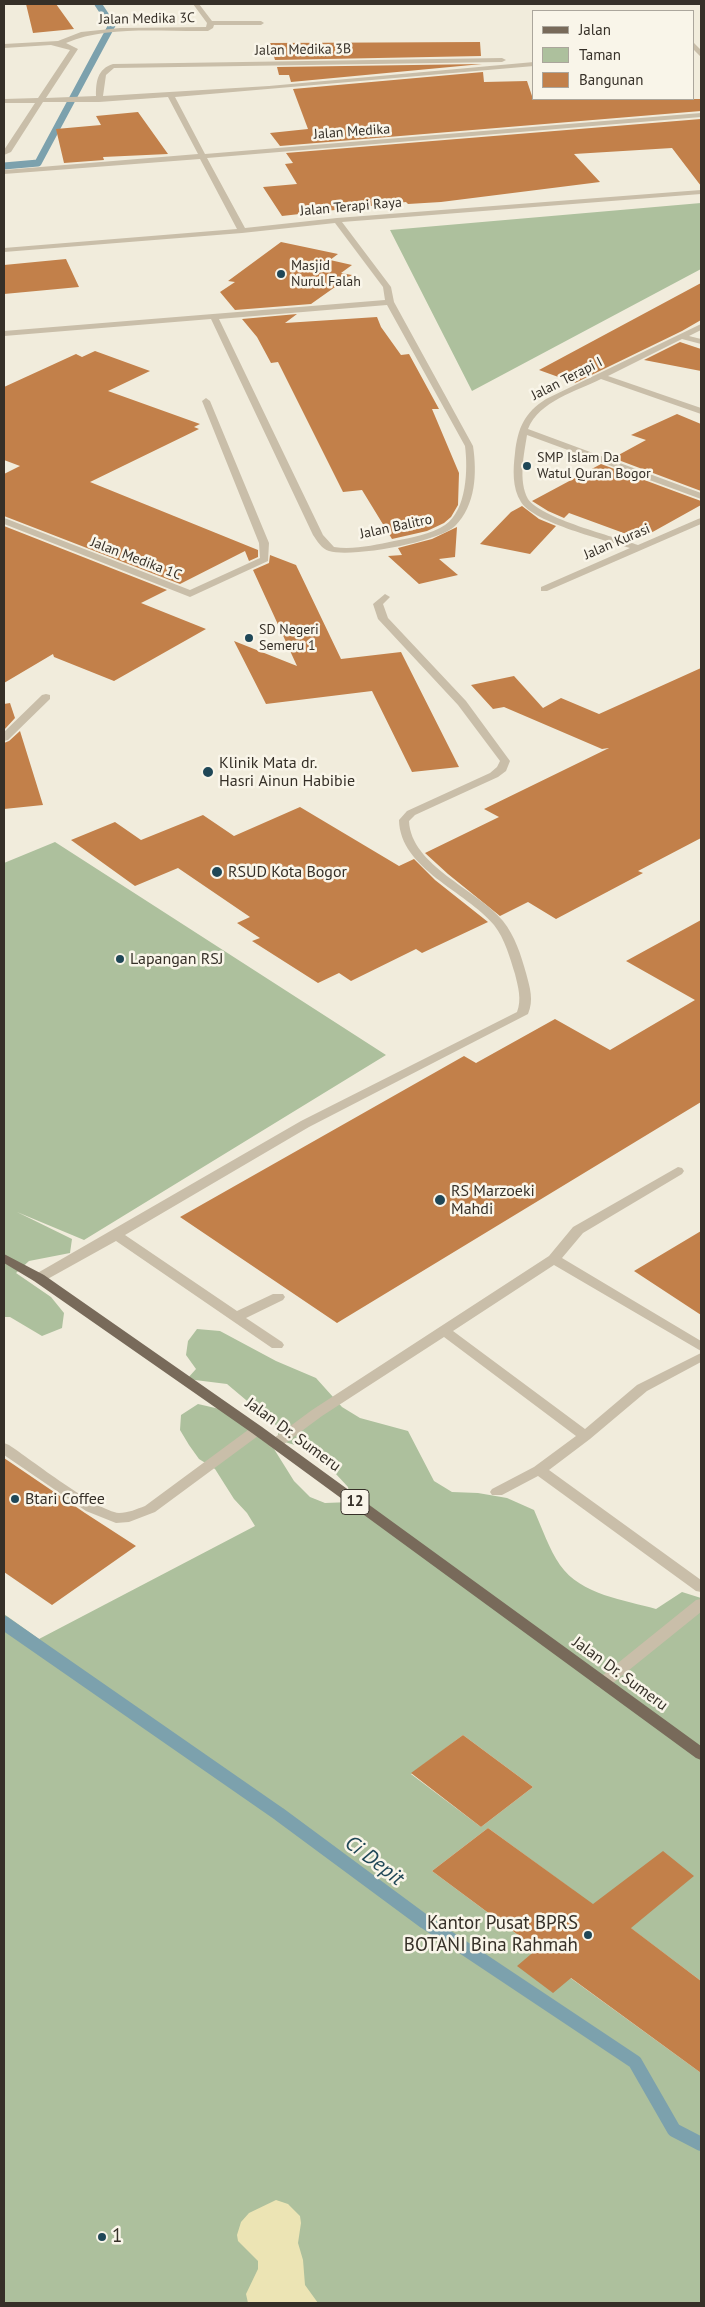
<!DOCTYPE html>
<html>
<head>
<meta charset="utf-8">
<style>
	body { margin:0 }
	#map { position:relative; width:705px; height:2307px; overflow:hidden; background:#f1ecdc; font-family:"PT Sans",sans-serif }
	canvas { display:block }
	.frame { position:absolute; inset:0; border:5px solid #363028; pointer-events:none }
	.legend { position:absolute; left:532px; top:10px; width:162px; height:90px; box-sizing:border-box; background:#f9f5e9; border:1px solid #aba69c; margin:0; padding:6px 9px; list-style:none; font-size:15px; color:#363028 }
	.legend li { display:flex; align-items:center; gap:10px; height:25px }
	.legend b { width:25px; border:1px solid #aba69c }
</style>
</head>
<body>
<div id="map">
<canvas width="705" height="2307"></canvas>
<div class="frame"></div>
<ul class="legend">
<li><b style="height:6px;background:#786a5a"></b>Jalan</li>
<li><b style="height:14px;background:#adc09d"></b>Taman</li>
<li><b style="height:14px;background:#c2804a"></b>Bangunan</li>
</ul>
</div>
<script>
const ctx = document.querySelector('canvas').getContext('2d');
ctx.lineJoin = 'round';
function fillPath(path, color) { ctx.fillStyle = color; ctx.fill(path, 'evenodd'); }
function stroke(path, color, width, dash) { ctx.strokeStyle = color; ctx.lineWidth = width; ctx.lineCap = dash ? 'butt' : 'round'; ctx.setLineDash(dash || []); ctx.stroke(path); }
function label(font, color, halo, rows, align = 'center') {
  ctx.font = font + ' "PT Sans",sans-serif'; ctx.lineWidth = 5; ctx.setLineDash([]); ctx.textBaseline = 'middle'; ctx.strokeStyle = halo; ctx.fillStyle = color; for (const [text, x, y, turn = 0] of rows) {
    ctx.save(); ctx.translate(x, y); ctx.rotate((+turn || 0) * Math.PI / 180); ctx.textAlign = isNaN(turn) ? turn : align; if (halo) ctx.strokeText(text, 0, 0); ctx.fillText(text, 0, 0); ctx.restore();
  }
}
const green = new Path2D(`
	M701,203V269L472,391L390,230Z
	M55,842L386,1055L84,1240L17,1212L72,1239L70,1253L29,1261L16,1273L51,1297L64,1313L62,1328L42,1336L10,1317H4V863Z
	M197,1329L220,1331L276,1361L316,1378L342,1407L360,1418L408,1431L434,1481L452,1492L478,1493L507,1498L534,1510C542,1528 549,1549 560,1565C581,1595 625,1600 656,1609L682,1592L701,1598V1981L616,1917L554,1966L701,2073V2303H4V1614L39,1639L255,1526L247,1513L234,1499L215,1469L199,1459L189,1445L180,1430L181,1415L198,1404L224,1410L274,1449L294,1481L310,1497L325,1503L351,1502L348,1487L335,1473L305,1448L278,1440V1427L227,1384L187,1379L196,1369L186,1355L188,1341ZM463,1735L533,1787L481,1827L411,1774ZM488,1828L573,1890L518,1935L432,1871Z`);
const sand = new Path2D(`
	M276,2200L288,2204L300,2216L301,2223L298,2243L303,2260L305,2285L318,2303H248L246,2294L258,2269V2261L238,2241L237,2235L241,2222L249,2213Z`);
const streamFar1 = new Path2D(`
	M4,166L38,163L112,25L98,4`);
const stream = new Path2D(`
	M4,1623L279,1814L425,1922L635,2062L674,2130L701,2144`);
const building = new Path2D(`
	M26,4H56L74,29L33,33Z
	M480,42L481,56L275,60L270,43Z
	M482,64L291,82L289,75H279L277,67Z
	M483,72L484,82L527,81L533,99H701V111L280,146L270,133L308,129L293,89Z
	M138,112L168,154L103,157L104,160L64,163L56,129L101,125L96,116Z
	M701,119V186L672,148L574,154L600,182L441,202L408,204L406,202L282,216L263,187L297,184L285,164L293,163L286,153Z
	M281,242L338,254L330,260L352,265L341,273L352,275L311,304L235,310L220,292L235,282L228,281Z
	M66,259L79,287L4,294V265Z
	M701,283V320L682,331L575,383L539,370Z
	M297,314L285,323L377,317L381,327L401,355L409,354L439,409H432L459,473L458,505L451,517L444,523L427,531L392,539L362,490L343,492L278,362L271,363L257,337L242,319Z
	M680,342L701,349V371L644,360Z
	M95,351L150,371L108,391L200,424L194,427L199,429L90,482L258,550V557L249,561L245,551L180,584L4,516V474L20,466L4,460V387L76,354L82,357Z
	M677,414L701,424V491L613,458L646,440L631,435Z
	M601,464L701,501V505L640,539L569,513L564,518L548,511L532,501Z
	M522,506L539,519L556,526L530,554L480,544L511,512Z
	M4,526L167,590L141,603L206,629L114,681L54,657L53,654L4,683Z
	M457,527L455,557L439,559L458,575L419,584L388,556L402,555L398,548L432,539Z
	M270,555L296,565L341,659L401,652L459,767L412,772L372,691L266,704L234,641L297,666L253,570L269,563Z
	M701,668V838L638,871L643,873L556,919L528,902L500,916L448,874L425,853L499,817L484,809L609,748L602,749L504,707L493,709L471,685L514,676L543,708L561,698L599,714Z
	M10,703L15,718L4,730V704Z
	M20,731L43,805L4,809V743L9,741Z
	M300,807L399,866L414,859L435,880L488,922L422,953L416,949L351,981L339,973L318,983L252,941L260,938L237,923L250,917L178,868L135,886L71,840L115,822L141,840L203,815L234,836Z
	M701,920V1102L337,1323L180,1217L464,1056L476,1063L555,1019L610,1050L695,1000L626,961Z
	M701,1231V1315L634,1271Z
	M4,1458L85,1513L136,1546L52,1605L4,1572Z
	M463,1735L533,1787L481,1827L411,1773Z
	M488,1828L593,1904L663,1851L694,1876L631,1928L701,1981V2073L571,1978L553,1993L517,1966L537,1949L432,1871Z`);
const lane = new Path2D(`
	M206,398L210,401L269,543L268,561L190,597L4,524V518L7,519L190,590L260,558L259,543L202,401Z
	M385,594L390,597L383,604L388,618L466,701L510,761L506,771L498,777L415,815L409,821C411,866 477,889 503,921C515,936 521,955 526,973C530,988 534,1000 528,1014L309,1127L125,1235L237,1311L273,1294H283L285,1297L283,1300L246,1318L282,1342L284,1345L282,1348H272L116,1241L44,1281H34L32,1278L34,1275L301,1121L517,1012C522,999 518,987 515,974C510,958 505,939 494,925C466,891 400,869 399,820L407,811L490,773L497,767L500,761L458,705L378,619L373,604Z
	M46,694L50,695V699L8,740L4,741V732L42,695Z
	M678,1167L682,1168L684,1171L682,1174L583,1233L562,1258L701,1341V1351L554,1265L453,1331L585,1429L637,1385L701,1353V1362L647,1391L590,1439L549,1470L701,1580V1592L696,1591L538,1476L502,1495H492L490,1492L492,1489L534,1467L576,1436L444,1337L322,1416L280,1447H270L268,1444L270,1441L312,1410L549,1256L573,1227Z
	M257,1425L262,1427L264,1430L262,1433L155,1512L129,1522L116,1523L86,1511L4,1455V1443L9,1445C30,1459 97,1511 119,1513C128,1513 137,1509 145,1506L252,1427Z
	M701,1599V1612L608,1687L603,1689L598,1687L595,1683L598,1679L696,1600Z`);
const street = new Path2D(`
	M193,4H199L212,21H261L264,23L261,25H214L213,28L208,31C164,32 107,25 66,43L78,49L46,98L96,96C96,82 97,69 113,64L502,58L506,60L502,62L114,68L106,75L103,96L269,86L534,62V66L175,97L205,154L701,113V117L207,158L245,228L337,218L701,190V194L342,222L391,287L394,302L473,446C477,473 476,505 455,526C439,542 351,558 329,551C322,549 317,541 313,535L211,319L4,336V331L385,300L383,287L335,223L242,233L4,252V248L237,229L200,159L4,174V170L198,154L168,97L99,102H43L11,152L4,155V150L35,103H4V99L38,98L70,50L51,45L4,48V44L58,41L81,32L120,28L206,27L207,23ZM387,305L465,446C468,469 467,510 445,525C431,534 411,538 394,541C375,545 353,550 334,547L323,535L219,319Z
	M694,43L701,50V57L694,50Z
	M701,324V330L689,336L701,339V344L682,339L608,376L701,408V414L601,379C577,391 539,401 528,429L701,493V499L527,435C524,454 518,481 528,499C540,518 615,537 638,545L698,519L701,518V524L547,591H541V587L630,548C606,540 534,523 521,502C512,488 513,469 515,453C518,428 524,413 546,399Z`);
const primary = new Path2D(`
	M4,1254L44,1275L262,1427L701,1746V1760L696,1758L252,1433L34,1281L4,1263Z`);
const markers = [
	[281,274,5,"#1f4757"],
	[527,466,5,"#1f4757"],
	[249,638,5,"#1f4757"],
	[208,772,6,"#1f4757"],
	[217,872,6,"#1f4757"],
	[120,959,5,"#1f4757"],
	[440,1200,6,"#1f4757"],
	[15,1499,5,"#1f4757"],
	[588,1935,5,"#1f4757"],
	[102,2237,5,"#1f4757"]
];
const farStreetnames = [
	["Jalan Medika 3C",147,19,-1],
	["Jalan Medika 3B",303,50,-1],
	["Jalan Medika",352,132,-4],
	["Jalan Terapi Raya",351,207,-5],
	["Jalan Terapi I",567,379,-27],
	["Jalan Balitro",396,527,-12],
	["Jalan Kurasi",617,542,-23],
	["Jalan Medika 1C",136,559,21]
];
const farPoinames = [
	["Masjid",291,266],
	["Nurul Falah",291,282],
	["SMP Islam Da",537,458],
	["Watul Quran Bogor",537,474],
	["SD Negeri",259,630],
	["Semeru 1",259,646]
];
const shields = [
	[355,1502,28]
];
const shieldNames = [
	["12",355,1502]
];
const poiNames = [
	["Klinik Mata dr.",219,763],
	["Hasri Ainun Habibie",219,781],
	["RSUD Kota Bogor",228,872],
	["Lapangan RSJ",130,959],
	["RS Marzoeki",451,1191],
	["Mahdi",451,1209],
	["Btari Coffee",25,1499]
];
const streetNames = [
	["Jalan Dr. Sumeru",293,1435,36],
	["Jalan Dr. Sumeru",620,1674,36]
];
const nearPoinames = [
	["Kantor Pusat BPRS",578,1924],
	["BOTANI Bina Rahmah",578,1946],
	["1",112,2237,"left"]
];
const nearWaternames = [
	["Ci Depit",374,1861,37]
];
fillPath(green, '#adc09d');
fillPath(sand, '#ece4b4');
stroke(streamFar1, '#7ca1ad', 7);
stroke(stream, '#7ca1ad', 14);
fillPath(building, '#c2804a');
fillPath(lane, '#c9bea9');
fillPath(street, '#c9bea9');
fillPath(primary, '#786a5a');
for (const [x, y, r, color] of markers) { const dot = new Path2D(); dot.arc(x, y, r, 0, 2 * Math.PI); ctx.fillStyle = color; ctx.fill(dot); stroke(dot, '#f9f5e9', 2); }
label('14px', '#363028', '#f9f5e9', farStreetnames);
label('14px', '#363028', '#f9f5e9', farPoinames, 'left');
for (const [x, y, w] of shields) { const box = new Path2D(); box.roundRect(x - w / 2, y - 12.5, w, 25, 4); ctx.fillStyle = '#f9f5e9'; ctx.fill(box); stroke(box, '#363028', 1); }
label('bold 15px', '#363028', null, shieldNames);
label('16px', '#363028', '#f9f5e9', poiNames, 'left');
label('16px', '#363028', '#f9f5e9', streetNames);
label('19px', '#363028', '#f9f5e9', nearPoinames, 'right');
label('italic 21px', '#1f4757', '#f9f5e9', nearWaternames);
</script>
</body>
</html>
